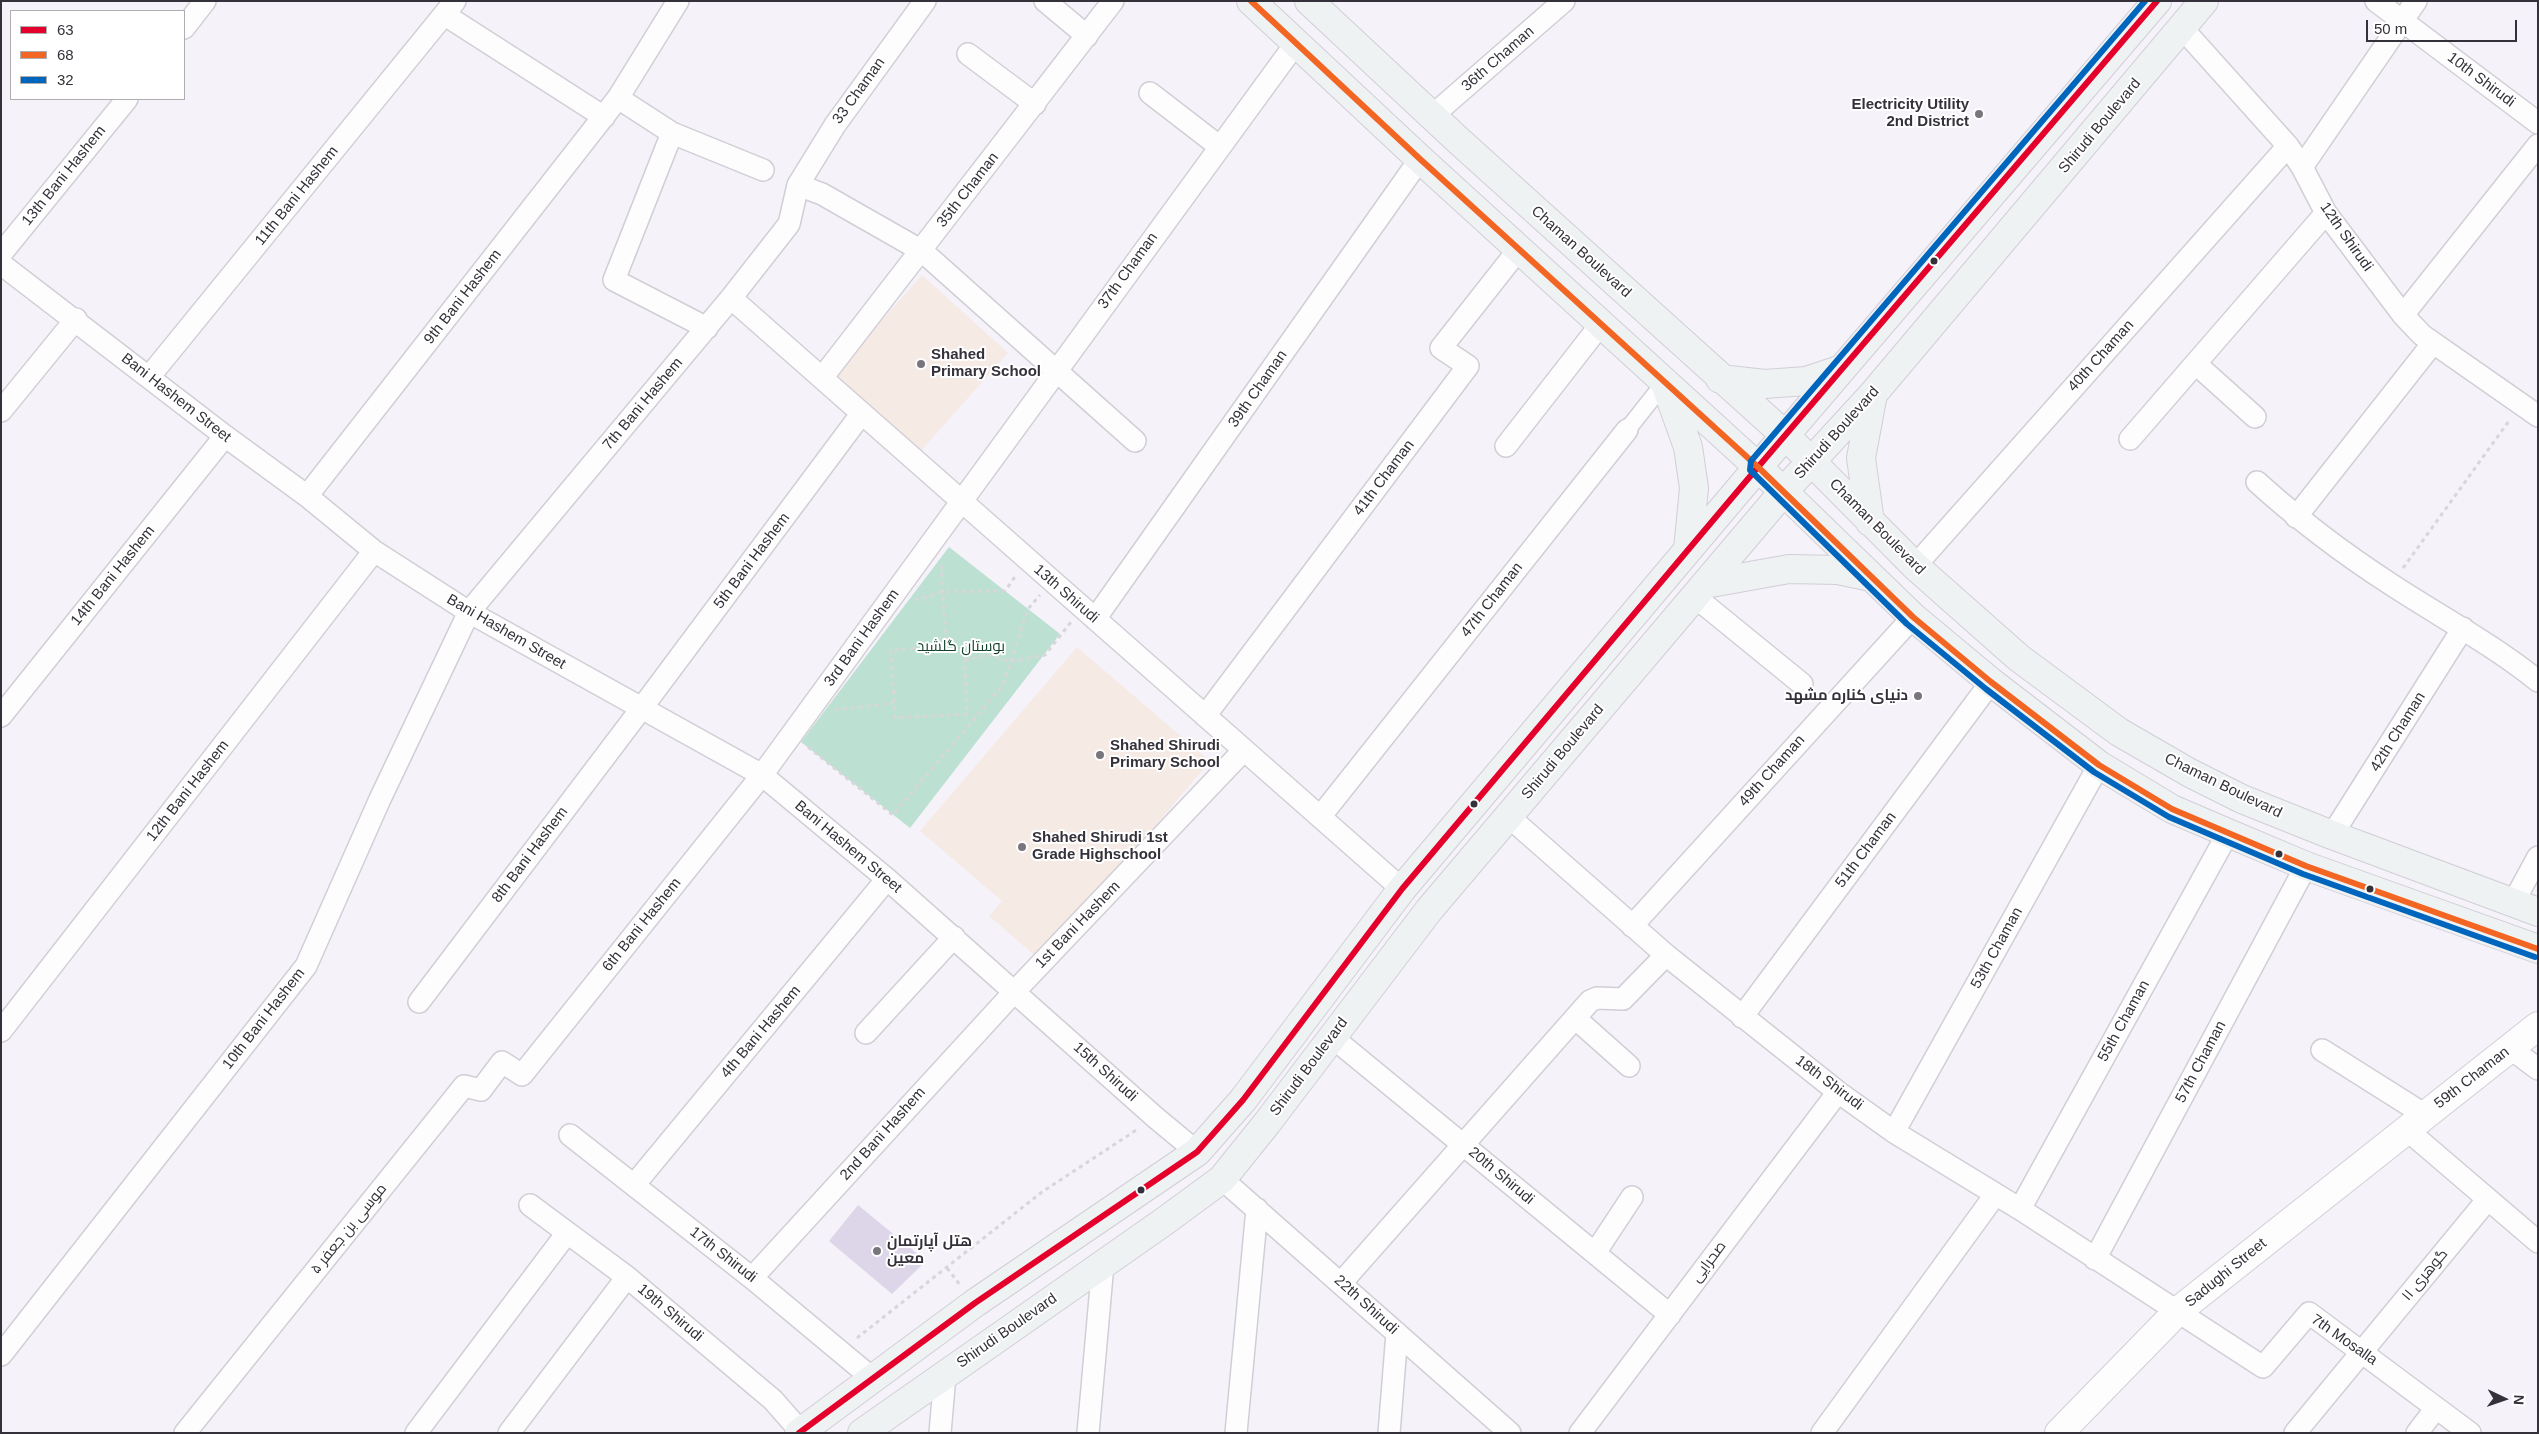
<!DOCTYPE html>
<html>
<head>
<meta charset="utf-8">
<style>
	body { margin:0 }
	#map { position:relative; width:2539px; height:1434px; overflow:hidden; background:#f5f2fa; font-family:Arial,sans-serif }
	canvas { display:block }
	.frame { position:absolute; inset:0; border:2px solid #35313a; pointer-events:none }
	.legend { position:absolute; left:10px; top:10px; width:175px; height:90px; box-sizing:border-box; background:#fff; border:1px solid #aeadb0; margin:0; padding:6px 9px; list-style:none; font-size:15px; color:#35313a }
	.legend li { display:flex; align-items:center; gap:10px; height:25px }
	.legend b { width:25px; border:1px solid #aeadb0 }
	.north { position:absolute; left:2479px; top:1374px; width:50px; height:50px; -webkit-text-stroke:4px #fff; paint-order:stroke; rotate:93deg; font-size:14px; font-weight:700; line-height:20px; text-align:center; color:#35313a }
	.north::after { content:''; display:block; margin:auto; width:18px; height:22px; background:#35313a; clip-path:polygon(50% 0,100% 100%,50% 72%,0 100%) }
	.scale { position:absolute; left:2366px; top:20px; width:151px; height:22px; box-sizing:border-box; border:2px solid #35313a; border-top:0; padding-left:6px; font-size:15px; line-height:18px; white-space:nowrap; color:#35313a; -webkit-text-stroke:4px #fff; paint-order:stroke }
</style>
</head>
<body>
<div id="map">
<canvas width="2539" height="1434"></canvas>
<div class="frame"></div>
<ul class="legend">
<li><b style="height:6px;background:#e4002b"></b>63</li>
<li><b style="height:6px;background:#f26522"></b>68</li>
<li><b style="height:6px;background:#0065bd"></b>32</li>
</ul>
<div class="north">N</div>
<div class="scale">50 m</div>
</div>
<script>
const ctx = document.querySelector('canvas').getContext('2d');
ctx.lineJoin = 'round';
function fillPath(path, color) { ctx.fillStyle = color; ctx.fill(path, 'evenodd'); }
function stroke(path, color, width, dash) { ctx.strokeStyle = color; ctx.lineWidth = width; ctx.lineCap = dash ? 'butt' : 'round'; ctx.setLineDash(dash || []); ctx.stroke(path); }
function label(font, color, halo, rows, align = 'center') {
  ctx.font = font + ' Arial,Cairo,sans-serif'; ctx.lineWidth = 4; ctx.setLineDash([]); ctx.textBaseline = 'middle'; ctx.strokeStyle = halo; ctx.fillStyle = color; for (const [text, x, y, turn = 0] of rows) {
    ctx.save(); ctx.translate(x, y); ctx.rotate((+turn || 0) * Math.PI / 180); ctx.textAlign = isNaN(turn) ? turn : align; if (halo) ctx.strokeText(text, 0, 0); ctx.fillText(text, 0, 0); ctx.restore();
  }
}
const education = new Path2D(`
	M922,275L1008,353L919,453L833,375Z
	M1077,647L1210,761L1041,961L989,916L1002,901L920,831Z`);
const green = new Path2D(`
	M949,547L1060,634L910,828L801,742Z`);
const building = new Path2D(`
	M858,1205L926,1261L892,1294L829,1241Z`);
const path = new Path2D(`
	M941,565L946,646L964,645L967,714L895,718L891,650L946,646
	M2403,568L2509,421
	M915,600L943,592L1005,591L1017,574
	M965,660L990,655L1009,662L1045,655L1071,622
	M835,710L894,703
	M808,747L893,815L1003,685L1028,609L1040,595
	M947,1268L960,1285
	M857,1338L1042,1192L1138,1129`);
const pedestrian = new Path2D(`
	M1627,430L1665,382`);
const minor = new Path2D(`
	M1045,1L1087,36
	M2376,1L2538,123
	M445,15L604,117
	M184,28L205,1
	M2182,28L2288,146L2302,167L2326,213L2403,315L2422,335L2538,416
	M968,54L1035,104
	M1150,93L1220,147
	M618,98L672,133L763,170
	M1432,116L1564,1
	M672,133L614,280L707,328
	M2302,167L2416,1
	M798,185L822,194L922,251L1135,441
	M1,254L127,99
	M1,264L225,436L307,496L374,551L469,612L762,775L887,879L1156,1118L1197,1152
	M731,298L1402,889
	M2403,315L2538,145
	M2196,364L2255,417
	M149,377L455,1
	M822,378L1113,1
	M1,411L76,319
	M2130,439L2326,213
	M1506,446L1601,324
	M2257,482C2299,520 2344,554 2392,585C2441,617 2492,644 2538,681
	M307,496L618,98L678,1
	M2296,517L2433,343
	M1915,566L2288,146
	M1694,596L1802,684
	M1095,619L1420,159
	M1,716L225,436
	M1205,716L1468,366L1441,348L1519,249
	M1508,816L1666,955L1838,1092L1894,1132L2020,1209L2263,1367L2309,1313L2470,1433
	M1320,817L1627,430
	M2332,835L2463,628
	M2513,903L2538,857
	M1632,926L1913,617
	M419,1002L641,709L862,413
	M1742,1017L1991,682
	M1575,1018L1629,1066
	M1,1031L374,551
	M866,1033L954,937
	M1332,1037L1670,1315
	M2510,1048L2538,1069
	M2322,1050L2425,1115
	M2406,1129L2538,1242
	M1894,1132L2099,765
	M570,1135L752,1278L872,1378
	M1222,1179L1510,1433
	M634,1185L887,879
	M530,1205L627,1277L773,1400L801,1432
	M2020,1209L2228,833
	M1595,1253L1632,1197
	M2095,1259L2306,866
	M752,1278L1015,991L1244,750
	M1341,1283L1590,1001L1597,998L1623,999L1666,955
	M1,1355L306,966L380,799L469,612L731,298L789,224L798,185L835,125L925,1
	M185,1433L464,1086L481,1090L502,1062L522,1075L762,775L1296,43
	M416,1433L567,1233
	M509,1433L627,1277
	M940,1433L945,1375
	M1088,1433L1103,1264
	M1236,1433L1257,1209
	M1389,1433L1397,1333
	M1580,1433L1838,1092
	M1822,1433L1995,1195
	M2295,1433L2488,1199
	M2417,1433L2436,1408`);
const tertiary = new Path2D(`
	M2059,1433L2178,1311L2538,1026`);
const secondary = new Path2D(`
	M1251,1L1420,159L1758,467L1913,617L1991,682L2099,765L2172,809L2228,833L2306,866L2538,949
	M1309,1L1459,141L1786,436L1915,566L2019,658L2119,732L2190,773L2242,799L2332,835L2538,912
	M1720,379L1765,384L1806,381L1842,369
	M1666,386L1688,447L1694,488L1688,549
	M1870,522L1861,458L1873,394
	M1705,584L1789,569L1838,570L1871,577
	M799,1433L975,1303L1197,1152L1243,1100L1402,889L1758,467L2157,1
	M862,1433L1162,1223L1222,1179L1267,1123L1429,910L1784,491L1873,394L2204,1`);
const bus1 = new Path2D(`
	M799,1433L975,1303L1197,1152L1243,1100L1402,889L1758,467L2157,1`);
const bus2 = new Path2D(`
	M1251,1L1420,159L1758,467L1913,617L1991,682L2099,765L2172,809L2306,866L2538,949`);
const bus3 = new Path2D(`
	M2145,1L1751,461L1750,470L1907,624L1986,689L2094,772L2169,817L2303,874L2535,957`);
const markers = [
	[1979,114,5,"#78757d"],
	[1934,261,4.5,"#35313a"],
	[921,364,5,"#78757d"],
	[1918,696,5,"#78757d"],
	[1100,755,5,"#78757d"],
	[1474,804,4.5,"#35313a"],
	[1022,847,5,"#78757d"],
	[2279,854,4.5,"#35313a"],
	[2370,889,4.5,"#35313a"],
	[1141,1190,4.5,"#35313a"],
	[877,1251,5,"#78757d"]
];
const streetNames = [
	["36th Chaman",1498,59,-41],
	["10th Shirudi",2481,80,37],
	["33 Chaman",859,91,-54],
	["Shirudi Boulevard",2100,126,-50],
	["13th Bani Hashem",64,176,-51],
	["35th Chaman",968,190,-52],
	["11th Bani Hashem",297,196,-51],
	["12th Shirudi",2346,237,55],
	["Chaman Boulevard",1581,252,42],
	["37th Chaman",1128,271,-54],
	["9th Bani Hashem",463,297,-52],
	["40th Chaman",2101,356,-48],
	["39th Chaman",1258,389,-55],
	["Bani Hashem Street",176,398,38],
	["7th Bani Hashem",643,404,-50],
	["Shirudi Boulevard",1837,433,-48],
	["41th Chaman",1384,478,-53],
	["Chaman Boulevard",1877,527,45],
	["5th Bani Hashem",752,561,-53],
	["14th Bani Hashem",113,576,-51],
	["13th Shirudi",1066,594,41],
	["47th Chaman",1492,600,-52],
	["Bani Hashem Street",506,632,30],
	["3rd Bani Hashem",862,638,-54],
	["42th Chaman",2398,732,-58],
	["Shirudi Boulevard",1563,752,-50],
	["49th Chaman",1772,771,-48],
	["Chaman Boulevard",2223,786,26],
	["12th Bani Hashem",188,791,-52],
	["Bani Hashem Street",848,847,40],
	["51th Chaman",1866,850,-53],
	["8th Bani Hashem",530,855,-53],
	["6th Bani Hashem",642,925,-51],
	["1st Bani Hashem",1078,925,-46],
	["53th Chaman",1997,948,-61],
	["10th Bani Hashem",264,1019,-52],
	["55th Chaman",2124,1021,-61],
	["4th Bani Hashem",761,1032,-50],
	["57th Chaman",2201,1062,-62],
	["Shirudi Boulevard",1309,1067,-53],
	["15th Shirudi",1105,1072,42],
	["59th Chaman",2472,1078,-38],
	["18th Shirudi",1829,1083,37],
	["2nd Bani Hashem",883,1134,-48],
	["20th Shirudi",1501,1176,40],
	["موسی بن جعفر ۵",349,1229,-51],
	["17th Shirudi",723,1255,38],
	["صحرایی",1709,1262,-53],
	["Sadughi Street",2226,1273,-39],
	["گوهری ۱۱",2425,1275,-50],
	["22th Shirudi",1366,1305,42],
	["19th Shirudi",670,1313,40],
	["Shirudi Boulevard",1007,1331,-35],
	["7th Mosalla",2344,1340,35]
];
const poiNames = [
	["Electricity Utility",1969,105,"right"],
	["2nd District",1969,122,"right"],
	["Shahed",931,355],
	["Primary School",931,372],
	["دنیای کناره مشهد",1908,696,"right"],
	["Shahed Shirudi",1110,746],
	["Primary School",1110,763],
	["Shahed Shirudi 1st",1032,838],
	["Grade Highschool",1032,855],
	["هتل آپارتمان",887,1242],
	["معین",887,1259]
];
const parkNames = [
	["بوستان گلشید",961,647]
];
fillPath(education, '#f6eae5');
fillPath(green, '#bce0d2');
fillPath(building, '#ddd5e8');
stroke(pedestrian, '#d1ced6', 19);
stroke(minor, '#d1ced6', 24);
stroke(tertiary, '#d1ced6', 30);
stroke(secondary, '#d1ced6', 30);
stroke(path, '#d7d6d9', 3, [4, 4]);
stroke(pedestrian, '#fefdfe', 16);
stroke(minor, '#fefdfe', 21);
stroke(tertiary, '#fefdfe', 28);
stroke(secondary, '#eff2f2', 28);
stroke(bus1, '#e4002b', 6);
stroke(bus2, '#f26522', 6);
stroke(bus3, '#0065bd', 6);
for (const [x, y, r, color] of markers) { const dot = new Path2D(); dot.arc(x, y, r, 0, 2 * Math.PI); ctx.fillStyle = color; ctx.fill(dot); stroke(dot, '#fff', 2); }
label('15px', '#35313a', '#fff', streetNames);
label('bold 15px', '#35313a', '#fff', poiNames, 'left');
label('15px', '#14422f', '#fff', parkNames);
</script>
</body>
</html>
